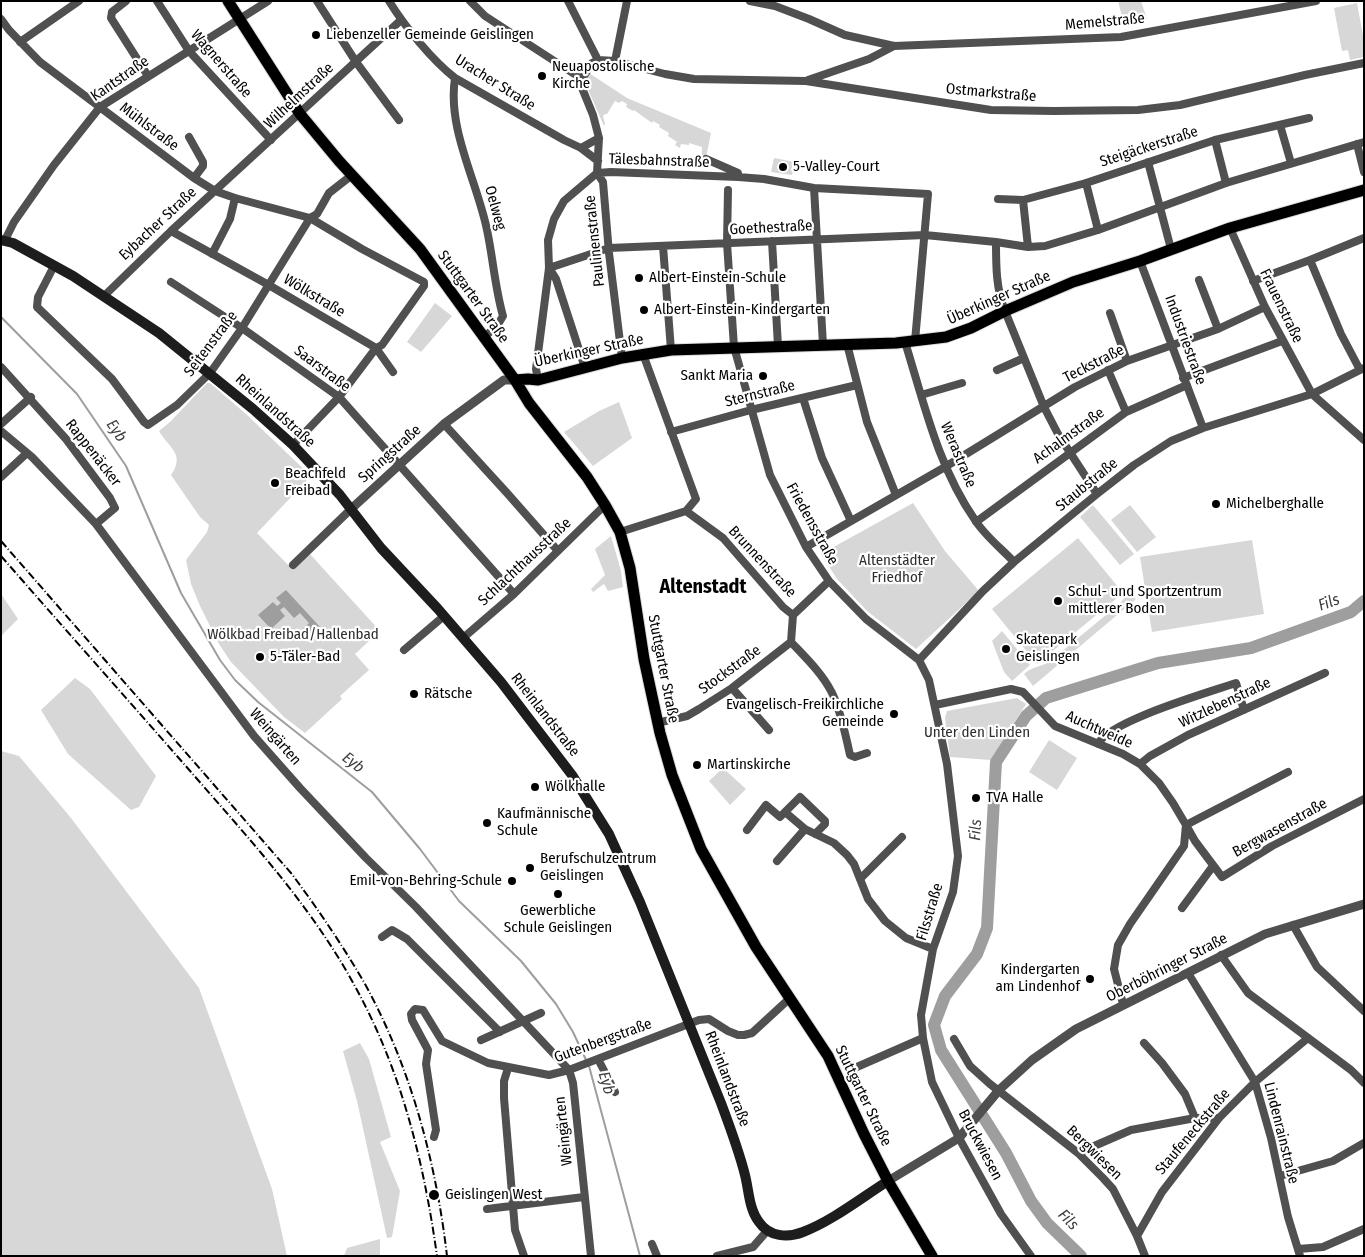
<!DOCTYPE html>
<html>
<head>
<meta charset="utf-8">
<style>
	body { margin:0 }
	#map { position:relative; width:1365px; height:1257px; overflow:hidden; background:#fff; font-family:"Fira Sans Condensed",sans-serif }
	canvas { display:block }
	.frame { position:absolute; inset:0; border:2px solid #000; pointer-events:none }
</style>
</head>
<body>
<div id="map">
<canvas width="1365" height="1257"></canvas>
<div class="frame"></div>
</div>
<script>
const ctx = document.querySelector('canvas').getContext('2d');
ctx.lineJoin = 'round';
function fillPath(path, color) { ctx.fillStyle = color; ctx.fill(path, 'evenodd'); }
function stroke(path, color, width, dash) { ctx.strokeStyle = color; ctx.lineWidth = width; ctx.lineCap = dash ? 'butt' : 'round'; ctx.setLineDash(dash || []); ctx.stroke(path); }
function label(font, color, halo, rows, align = 'center') {
  ctx.font = font + ' "Fira Sans Condensed",sans-serif'; ctx.lineWidth = 4.5; ctx.setLineDash([]); ctx.textBaseline = 'middle'; ctx.strokeStyle = halo; ctx.fillStyle = color; for (const [text, x, y, turn = 0] of rows) {
    ctx.save(); ctx.translate(x, y); ctx.rotate((+turn || 0) * Math.PI / 180); ctx.textAlign = isNaN(turn) ? turn : align; if (halo) ctx.strokeText(text, 0, 0); ctx.fillText(text, 0, 0); ctx.restore();
  }
}
const green = new Path2D(`
	M1118,1H1141L1147,19L1123,20Z
	M1357,3L1364,41V57L1350,60L1348,50L1342,51L1334,8Z
	M589,73L627,98L711,133L704,167L701,163L702,147L689,143V145L681,144L680,148L675,145L677,142L668,136L669,133L659,127L660,125L653,121L652,123L634,110L633,111L626,107L627,104L622,101L619,103L615,101L607,114H605L603,116L605,124L604,126L586,85V79Z
	M774,158L795,162L792,175L771,172Z
	M435,303L452,316L421,352L407,342Z
	M207,383H210L246,414L311,476L257,533L292,569L309,553L380,631L355,654L369,670L340,696L342,699L305,733L284,717L231,662L219,644L200,606L191,584L186,560L207,532L209,525L200,517L171,475C186,454 168,447 159,431L171,421Z
	M619,402L632,438L593,466L564,432L599,411Z
	M913,503L945,551L979,591L916,649L867,611L837,579L821,554Z
	M1093,505L1134,554L1120,565L1080,517Z
	M1130,505L1156,537L1137,552L1111,520Z
	M611,536L621,571L623,587L608,591L604,584L593,592L591,589L605,575L595,549Z
	M1078,538L1123,593L1037,664L992,609Z
	M1252,540L1264,614L1152,632L1140,557Z
	M1129,593L1136,599L1033,686L1024,674C1031,667 1040,667 1049,662L1118,605Z
	M1,594L18,619L1,636Z
	M1002,631L1030,665L1012,681L1004,672L992,641Z
	M75,678L90,689L156,776L139,807L131,810L68,754L41,710Z
	M1017,698L1026,704L991,760L950,757L945,718L947,711Z
	M1049,740L1077,758L1057,790L1029,772Z
	M1,751L19,756L71,818L199,988L272,1189L287,1256H1Z
	M723,768L746,789L730,805L709,781Z
	M360,1043L369,1059L391,1137L380,1142L400,1191L392,1237L387,1238L357,1101L343,1051Z
	M380,1239V1256H344L347,1248Z`);
const water = new Path2D(`
	M286,590L321,628L311,637L303,629L309,623L300,613L294,618L284,607L280,610L285,616L271,629L258,615L273,602L277,606L281,603L276,598Z`);
const stream = new Path2D(`
	M1,317L77,394L126,466L181,593L220,660L235,680L258,702L372,792L420,849L459,901L521,961L556,1004L573,1032L587,1062
	M589,1066L640,1256`);
const river = new Path2D(`
	M1081,1256L1047,1223L1031,1201L1006,1153L941,1050L934,1025L945,996L977,954L987,928L996,762L1026,716L1046,698L1158,663L1251,648L1351,612L1364,601`);
const minor = new Path2D(`
	M126,1L112,12L111,18L148,76
	M157,1L189,51L271,140
	M317,1L356,62L399,120
	M389,1C405,27 432,60 455,78L564,140L581,148L598,161
	M470,1L485,16L582,79
	M568,1L598,60
	M750,1L775,6L809,19L845,35L894,46L1121,37L1316,1
	M1,19L9,30L40,62L194,178L215,191L235,198L310,218L362,249L424,282V286L382,345L376,348L339,397L293,445
	M20,42L79,1
	M615,61L627,1
	M455,78C447,129 477,181 487,230C493,258 495,288 503,316L497,326L483,338
	M808,80L869,59L894,46
	M1280,125L1291,163
	M189,137L203,162V166L194,178
	M1215,140L1226,183
	M1357,144L1364,172
	M581,148L599,138
	M706,159L738,173V177
	M1148,162L1171,249
	M1086,183L1098,230
	M814,188L823,345
	M728,190L727,243L734,347L770,475L806,547L829,581L866,619L919,660L929,680L947,764L958,856L953,892L933,949L921,1015L923,1038L932,1082L959,1138L1001,1214L1031,1256
	M998,199L1023,200L1086,183L1215,140L1309,118
	M1023,200L1028,247
	M1230,228L1265,307L1312,394L1364,440
	M171,231L267,284L376,348L393,372
	M5,240L14,222L54,165L100,107L268,1
	M772,241L778,346
	M996,242C996,266 996,289 1005,311L1044,407L1058,434L1097,494
	M663,246L671,350
	M212,254L230,219L235,198
	M1310,260L1364,238
	M1140,261L1203,428
	M54,266L38,297L37,307L112,379L144,422L148,425L177,405L210,373L242,328L310,218L317,214L329,193L352,175
	M549,268L609,248L925,235L996,242L1028,247L1045,246L1098,230L1226,183L1364,142
	M549,268L556,279L585,368
	M1199,280L1218,329
	M1253,281L1310,260L1341,334L1360,370
	M171,282L242,328L339,397L514,594
	M104,296L171,231L401,20
	M1110,313L1127,361
	M905,342C924,403 938,467 975,520C985,536 1002,549 1014,562
	M847,344L867,422L896,495
	M643,354L696,499L686,511L723,538L783,607L793,615L829,581
	M622,358L609,253L603,182L597,173L599,138L593,115L582,88V79L592,63L598,60L615,61L665,74L694,79L806,81L991,110L1054,111L1138,110L1180,105L1305,75L1364,63
	M1,367L66,439L110,498L115,508L96,524
	M997,370L1024,358
	M1108,370L1126,412
	M1183,378L1282,341
	M538,380L536,369L549,268L548,240L554,219L564,201L597,173L611,172L738,177L764,179L814,188L928,194L915,341
	M921,395L962,383
	M803,398L822,458L851,521
	M1,424L31,397
	M444,424L507,493L558,551
	M1,431L32,457L96,524L254,736L300,788L366,858L416,907L569,1070L573,1083L575,1102L591,1256
	M671,432L751,410L857,385
	M1,477L27,453
	M976,522L1126,412L1187,385
	M620,532L686,511
	M806,547L945,467L1075,387L1127,361L1218,329L1265,307
	M293,565L351,509
	M463,638L514,594L605,505
	M791,642C805,657 821,672 831,691C840,707 846,737 850,755L855,757L867,753
	M404,650L444,616
	M919,660L983,591L1014,562L1097,494L1134,465L1171,441L1203,428L1312,394L1364,368
	M732,688L769,730
	M935,705L1011,689L1023,692L1055,726L1123,754L1140,764L1159,783L1173,803L1186,825L1184,846L1130,924L1118,945L1114,969L1123,1004
	M657,723L687,716L699,709L732,688L791,642L793,615
	M1098,744C1109,721 1210,692 1236,683L1244,710
	M1140,764L1150,756L1188,735L1325,673
	M1288,772L1186,825L1195,841L1222,877L1272,846L1364,799
	M785,812L800,797L825,821V824L815,834
	M747,830L766,805L780,817L785,812L805,829
	M777,861L805,829L834,843L847,855L854,864L868,899L885,921L906,938L933,949
	M860,879L902,837
	M1182,908L1213,866
	M1293,925L1317,967L1364,1011
	M382,937L392,930L407,939L500,1032
	M1221,955L1248,993L1351,1070L1364,1083
	M1188,973L1255,1082L1271,1138L1288,1217L1300,1256
	M954,1039L970,1066L990,1084L1078,1153L1103,1178L1113,1189L1137,1236L1145,1256
	M481,1040L541,1013
	M1144,1043L1162,1063L1185,1094L1195,1118
	M598,1059L615,1092
	M508,1068L504,1081V1098L515,1230L524,1256
	M850,1070L923,1038
	M434,1137L436,1130L426,1064L428,1050L412,1020L411,1014L415,1009L423,1010L442,1041L488,1063L549,1075L569,1070L699,1020L709,1019L728,1031L738,1035H744L752,1033L789,999
	M1078,1153L1131,1130L1195,1118H1219
	M1280,1176L1333,1161L1364,1143
	M487,1209L584,1197
	M1137,1236L1162,1192L1219,1118L1255,1082L1308,1038
	M652,1244L657,1256
	M1298,1249L1323,1247L1364,1229
	M717,1256L753,1247L767,1231`);
const tertiary = new Path2D(`
	M351,509L444,424L504,380H515
	M888,1181L959,1138L999,1090L1032,1060L1076,1029L1265,934L1364,904`);
const secondary = new Path2D(`
	M1,240L13,243L73,276L159,333L253,409L293,445L340,495L381,548L438,609L501,682L572,775L609,834L640,902L721,1103C730,1127 739,1151 745,1175C749,1191 749,1209 759,1222C769,1237 788,1238 803,1232C832,1221 861,1198 888,1181`);
const primary = new Path2D(`
	M228,1L300,114L339,161L420,249L515,380L529,403L587,477L605,505L620,532L630,568L644,659L660,733L672,775L701,849L756,947L828,1056L864,1134L888,1181L932,1256
	M515,380L528,379L538,380L622,358L671,350L896,343L946,337L971,328L1005,311L1073,282L1140,261L1230,228L1364,190`);
const rail = new Path2D(`
	M1,541L291,873C318,909 343,946 365,984C411,1068 436,1162 447,1256
	M1,556C64,628 128,700 191,772C251,841 314,909 357,990C402,1073 424,1163 437,1256`);
const markers = [
	[316,35,5,"#000"],
	[542,76,5,"#000"],
	[783,167,5,"#000"],
	[639,278,5,"#000"],
	[644,310,5,"#000"],
	[763,376,5,"#000"],
	[275,483,5,"#000"],
	[1216,504,5,"#000"],
	[1058,601,5,"#000"],
	[1006,649,5,"#000"],
	[260,657,5,"#000"],
	[414,694,5,"#000"],
	[894,714,5,"#000"],
	[697,765,5,"#000"],
	[535,787,5,"#000"],
	[976,798,5,"#000"],
	[487,823,5,"#000"],
	[530,868,5,"#000"],
	[512,881,5,"#000"],
	[558,894,5,"#000"],
	[1090,979,5,"#000"],
	[434,1195,6,"#000"]
];
const streetNames = [
	["Memelstraße",1105,22,-5],
	["Wagnerstraße",221,64,49],
	["Kantstraße",120,79,-35],
	["Uracher Straße",495,83,32],
	["Ostmarkstraße",991,93,5],
	["Wilhelmstraße",299,96,-43],
	["Mühlstraße",149,127,37],
	["Steigäckerstraße",1149,147,-18],
	["Tälesbahnstraße",659,161,2],
	["Oelweg",495,208,75],
	["Eybacher Straße",158,224,-43],
	["Goethestraße",771,228,-3],
	["Paulinenstraße",595,241,-96],
	["Wölkstraße",314,296,31],
	["Stuttgarter Straße",473,297,54],
	["Überkinger Straße",999,298,-24],
	["Frauenstraße",1281,306,64],
	["Industriestraße",1185,340,70],
	["Seitenstraße",211,344,-53],
	["Überkinger Straße",589,351,-12],
	["Teckstraße",1094,364,-27],
	["Saarstraße",322,369,37],
	["Sternstraße",760,394,-14],
	["Rheinlandstraße",275,411,42],
	["Achalmstraße",1069,436,-36],
	["Rappenäcker",93,453,52],
	["Springstraße",390,454,-42],
	["Werastraße",958,455,67],
	["Staubstraße",1087,485,-39],
	["Friedensstraße",812,524,61],
	["Schlachthausstraße",525,562,-43],
	["Brunnenstraße",762,562,47],
	["Stuttgarter Straße",663,669,79],
	["Stockstraße",730,670,-36],
	["Witzlebenstraße",1225,703,-25],
	["Rheinlandstraße",545,715,52],
	["Auchtweide",1099,730,24],
	["Weingärten",275,737,49],
	["Bergwasenstraße",1280,828,-29],
	["Filsstraße",930,912,-73],
	["Oberböhringer Straße",1167,968,-27],
	["Gutenbergstraße",603,1041,-20],
	["Rheinlandstraße",727,1079,69],
	["Stuttgarter Straße",863,1096,64],
	["Weingärten",564,1131,-96],
	["Staufeneckstraße",1193,1132,-50],
	["Lindenrainstraße",1281,1133,76],
	["Bruckwiesen",980,1145,62],
	["Bergwiesen",1094,1153,44]
];
const poiNames = [
	["Liebenzeller Gemeinde Geislingen",326,35],
	["Neuapostolische",552,67],
	["Kirche",552,84],
	["5-Valley-Court",793,167],
	["Albert-Einstein-Schule",649,278],
	["Albert-Einstein-Kindergarten",654,310],
	["Sankt Maria",753,376,"right"],
	["Beachfeld",285,474],
	["Freibad",285,491],
	["Michelberghalle",1226,504],
	["Schul- und Sportzentrum",1068,592],
	["mittlerer Boden",1068,609],
	["Skatepark",1016,640],
	["Geislingen",1016,657],
	["5-Täler-Bad",270,657],
	["Rätsche",424,694],
	["Evangelisch-Freikirchliche",884,705,"right"],
	["Gemeinde",884,722,"right"],
	["Martinskirche",707,765],
	["Wölkhalle",545,787],
	["TVA Halle",986,798],
	["Kaufmännische",497,814],
	["Schule",497,831],
	["Berufschulzentrum",540,859],
	["Geislingen",540,876],
	["Emil-von-Behring-Schule",502,881,"right"],
	["Gewerbliche",558,911,"center"],
	["Schule Geislingen",558,928,"center"],
	["Kindergarten",1080,970,"right"],
	["am Lindenhof",1080,987,"right"],
	["Geislingen West",445,1195]
];
const parkNames = [
	["Altenstädter",897,561],
	["Friedhof",897,578],
	["Wölkbad Freibad/Hallenbad",293,635],
	["Unter den Linden",977,733]
];
const waterNames = [
	["Eyb",116,431,56],
	["Fils",1329,603,-20],
	["Eyb",353,763,38],
	["Fils",976,830,-87],
	["Eyb",606,1083,73],
	["Fils",1068,1220,46]
];
const districtNames = [
	["Altenstadt",703,587]
];
fillPath(green, '#d7d7d7');
fillPath(water, '#9e9e9e');
stroke(stream, '#9e9e9e', 2);
stroke(river, '#9e9e9e', 12);
stroke(primary, '#dbdbdb', 13);
stroke(minor, '#505050', 8);
stroke(tertiary, '#505050', 9);
stroke(secondary, '#1d1d1d', 10);
stroke(primary, '#000', 11);
stroke(rail, '#000', 2, [8, 2.5, 1, 2.5]);
for (const [x, y, r, color] of markers) { const dot = new Path2D(); dot.arc(x, y, r, 0, 2 * Math.PI); ctx.fillStyle = color; ctx.fill(dot); stroke(dot, '#fff', 2); }
label('15px', '#000', '#fff', streetNames);
label('15px', '#000', '#fff', poiNames, 'left');
label('15px', '#2e2e2e', '#fff', parkNames);
label('italic 16px', '#3f3f3f', '#fff', waterNames);
label('bold 20px', '#000', '#fff', districtNames);
</script>
</body>
</html>
